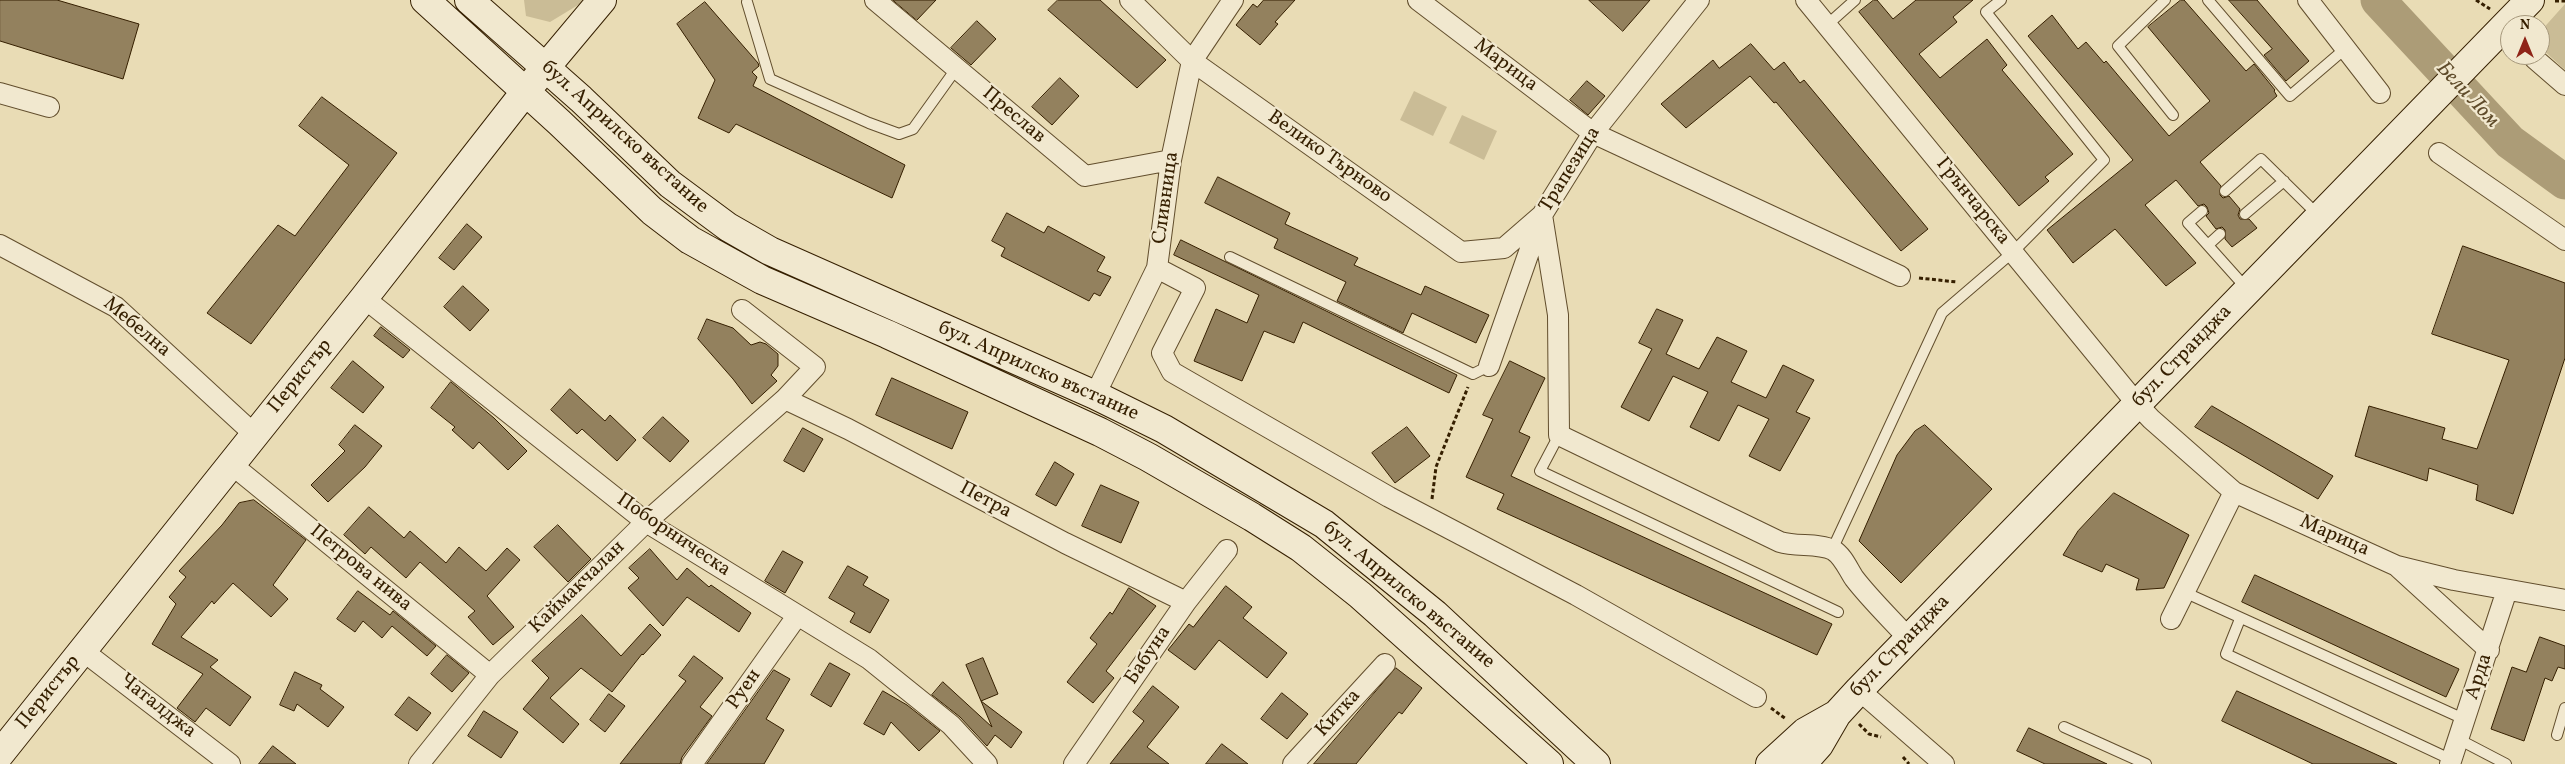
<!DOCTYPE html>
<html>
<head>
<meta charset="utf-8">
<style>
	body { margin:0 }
	#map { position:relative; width:2565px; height:764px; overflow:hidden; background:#e9dcb5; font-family:Vollkorn,serif }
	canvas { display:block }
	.north { position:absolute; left:2500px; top:15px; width:50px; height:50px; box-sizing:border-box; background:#f1e8cf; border:1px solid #a6987c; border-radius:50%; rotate:0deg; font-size:14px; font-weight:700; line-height:20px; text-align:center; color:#351f00 }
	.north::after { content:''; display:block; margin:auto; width:18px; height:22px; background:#8f2418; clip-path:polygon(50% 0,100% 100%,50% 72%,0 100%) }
</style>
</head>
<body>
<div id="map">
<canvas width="2565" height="764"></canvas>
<div class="north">N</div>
</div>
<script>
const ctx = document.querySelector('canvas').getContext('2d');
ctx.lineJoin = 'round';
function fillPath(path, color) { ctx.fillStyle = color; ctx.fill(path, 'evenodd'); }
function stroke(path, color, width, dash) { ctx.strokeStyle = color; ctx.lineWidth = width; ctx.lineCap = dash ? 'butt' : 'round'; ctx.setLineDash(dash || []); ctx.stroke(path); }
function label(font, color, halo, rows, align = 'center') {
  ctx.font = font + ' Vollkorn,serif'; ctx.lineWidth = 4.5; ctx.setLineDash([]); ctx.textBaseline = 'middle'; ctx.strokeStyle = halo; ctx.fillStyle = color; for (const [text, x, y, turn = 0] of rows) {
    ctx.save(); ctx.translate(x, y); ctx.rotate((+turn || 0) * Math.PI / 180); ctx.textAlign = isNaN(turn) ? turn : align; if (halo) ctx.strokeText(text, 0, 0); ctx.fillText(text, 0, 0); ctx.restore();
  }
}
const green = new Path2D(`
	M524,0H582L583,2L550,22L526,16Z
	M2565,4V70L2540,47V32Z
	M1414,91L1447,107L1433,136L1400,120Z
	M1462,115L1497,131L1484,160L1449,143Z`);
const river = new Path2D(`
	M2378,0L2510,142L2565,182`);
const building = new Path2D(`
	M0,0H57L139,24L123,79L0,41Z
	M893,0H936L917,20Z
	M1058,0H1100L1166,60L1137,88L1048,10Z
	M1264,0H1295L1275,22L1278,24L1260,45L1236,25L1253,4L1257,7Z
	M1589,0H1650L1623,31Z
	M1874,0H1877L1893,19L1916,0H1973L1953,17L1957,22L1919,54L1940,78L1987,39L2007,65L2002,70L2073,154L2045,177L2049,181L2019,206L1859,12Z
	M2181,0H2184L2246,71L2254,64L2275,90L2274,91L2277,96L2200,162L2221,186L2220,195L2223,198L2229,196L2240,209L2238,215L2240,219H2249L2257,228L2232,247L2225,239V230L2222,227L2216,229L2206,216L2209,213L2207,207L2204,204L2198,206L2176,180L2145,205L2196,263L2166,286L2115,229L2073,263L2047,230L2133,160L2028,36L2052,15L2078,49L2086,42L2104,63L2106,61L2169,136L2210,101L2148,27Z
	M2229,0H2257L2309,61L2286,81L2264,55L2272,49Z
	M705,2L758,63L759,66L752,72L757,77L753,86L905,165L892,198L736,124L729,133L698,118L715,80L677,24Z
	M977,21L996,39L971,65L951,48Z
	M1751,44L1774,70L1784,62L1800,83L1804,80L1928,229L1901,251L1776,102L1774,103L1750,76L1686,128L1661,104L1713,60L1719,68Z
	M1060,78L1079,96L1052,125L1032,107Z
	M1587,81L1605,96L1588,115L1570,100Z
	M322,97L397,153L251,344L207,313L278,225L295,236L349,165L299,126Z
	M1218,177L1290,213L1285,224L1358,258L1354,265L1421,295L1425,286L1489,315L1476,343L1412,313L1403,333L1337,301L1346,282L1274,248L1278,239L1205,203Z
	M1007,213L1044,233L1048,226L1105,257L1097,271L1111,277L1100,296L1094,293L1089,301L1001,256L1005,248L992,241Z
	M467,224L482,237L454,270L439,258Z
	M1181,240L1457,375L1449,393L1303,322L1294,343L1264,331L1242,381L1194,361L1216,309L1247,323L1259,295L1174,255Z
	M2463,246L2565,283V358L2513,514L2476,500L2478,485L2429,468L2427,481L2355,456L2369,406L2445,428L2442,439L2477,449L2509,360L2432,334Z
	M463,286L489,310L470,331L444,307Z
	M1657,309L1683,320L1666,354L1699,369L1717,337L1747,351L1731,382L1766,398L1783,365L1814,380L1796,412L1810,418L1780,471L1749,456L1769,419L1738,405L1719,441L1690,427L1708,392L1673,376L1649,421L1621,407L1652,349L1639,343Z
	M707,319L733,328L751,345L760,342L766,344L778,354V366L771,375L777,381L752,404L733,379L698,339Z
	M381,327L410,350L403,358L374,336Z
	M353,361L384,387L363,413L331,388Z
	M1510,361L1545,378L1519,432L1530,437L1511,476L1832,624L1817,655L1497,509L1504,494L1466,477L1493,419L1483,415Z
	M892,378L968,412L952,449L876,415Z
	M451,382L494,418L527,451L508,470L479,442L473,449L452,430L455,427L431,408Z
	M570,389L605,421L610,415L636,440L617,461L582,429L577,434L551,410Z
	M2212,406L2333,476L2318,499L2195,427Z
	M663,417L689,441L670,462L643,438Z
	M355,425L382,446L365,467L328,502L311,485L345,451L339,445Z
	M1925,425L1992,489L1901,583L1859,541L1897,455L1915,431Z
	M1407,427L1430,456L1395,483L1372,453Z
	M803,428L823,439L804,472L784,461Z
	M1055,462L1074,474L1056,506L1036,495Z
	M1101,485L1139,502L1121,543L1082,526Z
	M2114,493L2189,535L2164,588L2136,590L2139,579L2106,564L2102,572L2063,555L2078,531Z
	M254,500L306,540L273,585L288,599L271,617L233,583L214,604L212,601L181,637L218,660L210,667L251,697L230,726L206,708L195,722L177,708L203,674L152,644L176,604L169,597L186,577L179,571L222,525L239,503Z
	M369,507L404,538L410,531L446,563L459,547L486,571L507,548L520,560L487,596L514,627L493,645L468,617L475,611L420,562L406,578L371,547L365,554L344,535Z
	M558,525L591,559L568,582L534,547Z
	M650,549L677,580L687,568L709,587L711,585L751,613L739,632L687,597L663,626L628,588L639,578L629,568Z
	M783,551L803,562L785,593L765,581Z
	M848,566L868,577L863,585L889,600L870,633L850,622L855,613L829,598Z
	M2255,575L2459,669L2446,697L2242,602Z
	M1226,586L1252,607L1243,618L1287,653L1267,678L1219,640L1195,670L1168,650L1189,624L1193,627Z
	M1129,588L1156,606L1106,671L1114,678L1093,703L1067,682L1097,644L1090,638L1110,612L1112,614Z
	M358,591L390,615L393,611L436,646L427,656L392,626L382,638L363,621L355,632L337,619Z
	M582,615L621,656L650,624L661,635L643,655L642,654L612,692L581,668L550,698L579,724L563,743L523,709L549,678L532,661Z
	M2540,637L2565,646V669L2558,667L2552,681L2545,678L2524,741L2491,729L2512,667L2526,672Z
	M447,655L469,673L452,692L431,674Z
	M694,656L723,678L700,707L712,716L682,757L680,764H620L686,681L679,676Z
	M983,658L998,694L981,701L966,665Z
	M830,663L850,674L831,707L811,695Z
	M1396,668L1422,688L1402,714L1399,712L1356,764H1314Z
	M774,670L790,679L766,719L784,730L764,764H707Z
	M295,672L322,685L320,689L344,707L328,727L297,704L294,711L280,705Z
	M943,682L992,727L981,701L1022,732L1011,748L995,735L987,746L960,717L932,695Z
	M1153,686L1179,707L1147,747L1169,764H1110L1144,721L1133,712Z
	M883,691L907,705L940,731L919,751L891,722L884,735L864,724Z
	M2237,691L2397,764H2313L2222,721Z
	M1282,693L1308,714L1287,739L1261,719Z
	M609,694L625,706L605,732L590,720Z
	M409,697L431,713L417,731L395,715Z
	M484,711L518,732L501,758L468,736Z
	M2029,728L2107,764H2045L2017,751Z
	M1222,744L1248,764H1206Z
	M273,746L296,764H259Z`);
const path = new Path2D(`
	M2476,0L2490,9
	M2555,1H2565
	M1919,278L1957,282
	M1432,499L1436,467L1468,387
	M1771,708L1786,719
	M1859,724L1869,734L1881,737
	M1903,757L1909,764`);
const lane = new Path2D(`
	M2165,0L2118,46L2173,115
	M2208,0L2290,96L2346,48
	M747,2L770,79L869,123L899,134L913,129L956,69
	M1827,25L1855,0
	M2225,191L2261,159L2319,216
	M2202,211L2188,223L2247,289
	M2245,214L2284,181
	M2208,245L2220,234
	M1230,257L1473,374L1489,366
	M1559,435L1540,471L1838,612
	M1832,550L1942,313L2013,252L2104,160L1986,12L2001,0
	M2184,592L2466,720
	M2240,619L2226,654L2452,760
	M2064,727L2146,764
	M2557,735L2565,708
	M2460,740L2506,764`);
const street = new Path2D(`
	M875,0L1085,176L1171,160
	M1130,0L1192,61L1461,252L1504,248L1542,215
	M1418,0L1593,133L1900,276
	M1806,0L2137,404L2151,419L2234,492L2397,566L2454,580L2565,600
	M2308,0L2380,93
	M2535,59L2565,85
	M0,93L49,107
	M2439,153L2565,240
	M1542,215L1558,315L1559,435L1780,542C1796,547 1819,543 1833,550C1843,556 1848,569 1854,578C1870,599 1891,619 1909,639
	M0,245L116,307L255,435
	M1157,268L1195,288L1162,353L1172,372L1389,497L1576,595L1756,697
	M364,298L646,522L869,659L951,725L987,764
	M1489,366L1542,215L1593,133L1699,0
	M1095,395L1157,268L1171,160L1192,61L1233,0
	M785,399L848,429L1065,543L1186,602
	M231,464L490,675
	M2398,567L2489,650
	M2171,619L2234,492
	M83,651L230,764
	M1859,690L1944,764
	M419,764L490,675L646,522L785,399L815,367L742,310
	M692,764L797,616
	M1074,764L1186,602L1227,550
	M1293,764L1385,664
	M2450,764L2507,590`);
const secondary = new Path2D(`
	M425,0L560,123L652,211L690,240L762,280L887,334L1100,432L1148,457L1252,517L1301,548L1360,595L1549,764
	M469,0L581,99L670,184L728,227L770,251L1095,395L1164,429L1324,524L1435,614L1596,764
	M0,754L364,298L525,92L602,0
	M1770,764L1805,732L1837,714
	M1802,764L1819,745L1837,714L1859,690L2530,0`);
const streetNames = [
	["Марица",1505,66,37],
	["Преслав",1013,116,40],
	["бул. Априлско въстание",624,138,42],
	["Велико Търново",1329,158,35],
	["Трапезица",1571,170,-58],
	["Сливница",1167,198,-82],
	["Грънчарска",1972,202,51],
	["Мебелна",136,328,40],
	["бул. Странджа",2183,357,-46],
	["бул. Априлско въстание",1038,372,24],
	["Перистър",301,377,-51],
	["Петра",985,501,28],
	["Поборническа",673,536,34],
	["Марица",2334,537,24],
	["Петрова нива",360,569,39],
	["Каймакчалан",578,588,-44],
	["бул. Априлско въстание",1408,596,40],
	["бул. Странджа",1901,647,-46],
	["Бабуна",1149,656,-56],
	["Арда",2480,677,-72],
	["Руен",745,690,-55],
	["Перистър",49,693,-51],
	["Чаталджа",157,707,38],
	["Китка",1339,714,-48]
];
const waterNames = [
	["Бели Лом",2467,96,47]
];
fillPath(green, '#cabc96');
stroke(river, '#ac9c77', 35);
fillPath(building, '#93815e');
stroke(building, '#351f00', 1);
stroke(lane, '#624e2d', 12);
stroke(street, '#624e2d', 22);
stroke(secondary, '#351f00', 30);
stroke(path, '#351f00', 3, [4, 2.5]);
stroke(lane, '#f1e8cf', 10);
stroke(street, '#f1e8cf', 20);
stroke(secondary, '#f1e8cf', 28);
label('20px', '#351f00', '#f1e8cf', streetNames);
label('italic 21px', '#5f4b2a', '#f1e8cf', waterNames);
</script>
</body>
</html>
